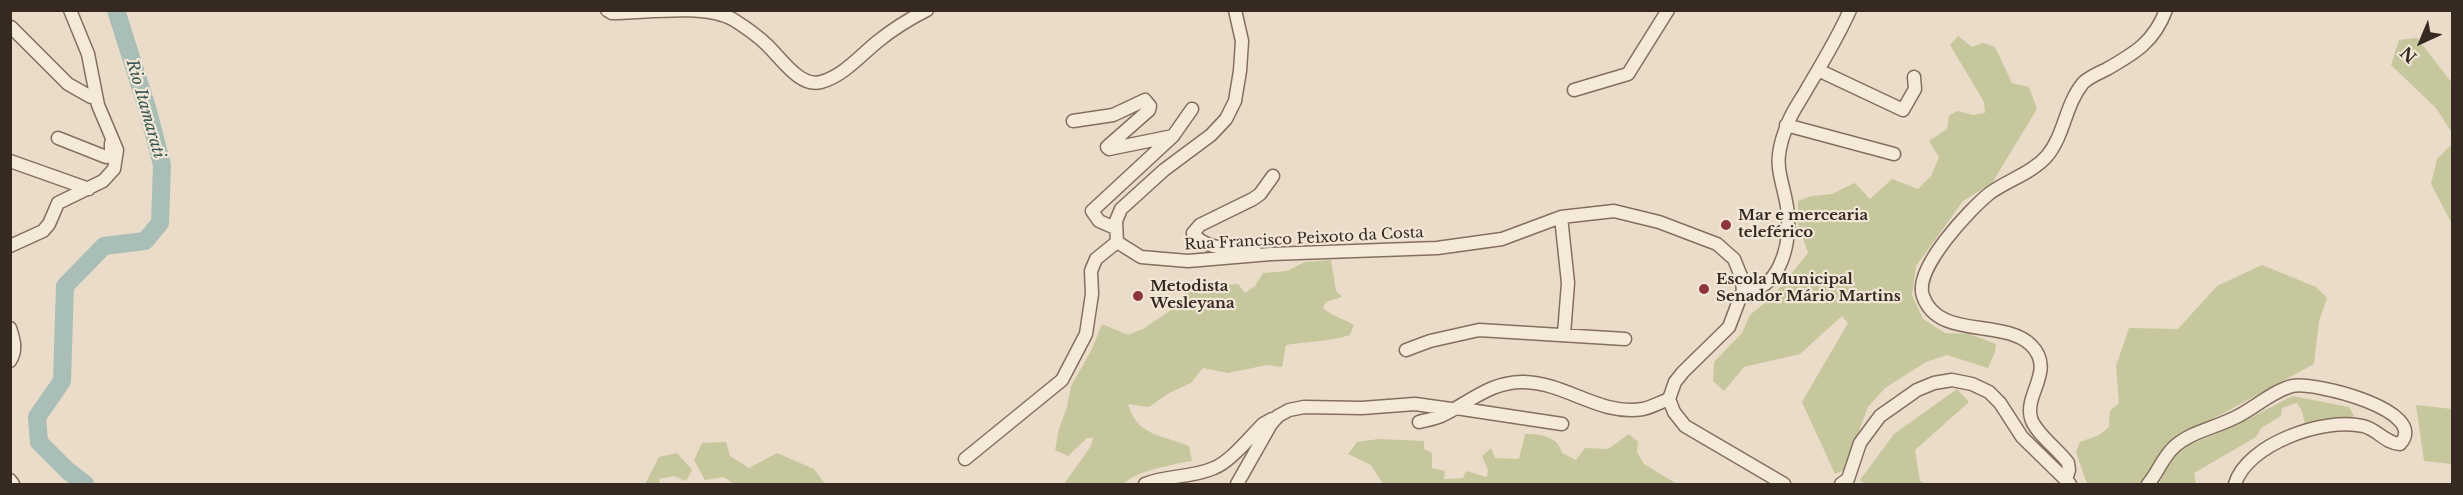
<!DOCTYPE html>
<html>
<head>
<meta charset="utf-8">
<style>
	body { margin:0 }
	#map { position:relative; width:2463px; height:495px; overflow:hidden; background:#eadcc8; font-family:"Libre Baskerville",serif }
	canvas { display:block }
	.frame { position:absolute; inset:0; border:12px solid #362921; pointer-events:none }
	.north { position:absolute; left:2391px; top:12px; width:60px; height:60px; -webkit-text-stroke:4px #f2e7d7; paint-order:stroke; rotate:224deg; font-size:16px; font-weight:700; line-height:24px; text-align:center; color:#362921 }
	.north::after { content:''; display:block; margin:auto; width:21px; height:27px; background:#362921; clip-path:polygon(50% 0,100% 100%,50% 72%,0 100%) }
</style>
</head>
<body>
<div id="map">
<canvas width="2463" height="495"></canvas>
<div class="frame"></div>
<div class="north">N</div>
</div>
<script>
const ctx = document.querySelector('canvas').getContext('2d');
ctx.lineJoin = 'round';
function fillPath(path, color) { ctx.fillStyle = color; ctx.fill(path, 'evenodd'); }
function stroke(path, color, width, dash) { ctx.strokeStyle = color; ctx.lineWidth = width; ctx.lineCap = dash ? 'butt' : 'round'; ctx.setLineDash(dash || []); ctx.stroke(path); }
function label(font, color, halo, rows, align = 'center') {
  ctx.font = font + ' "Libre Baskerville",serif'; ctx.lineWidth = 4.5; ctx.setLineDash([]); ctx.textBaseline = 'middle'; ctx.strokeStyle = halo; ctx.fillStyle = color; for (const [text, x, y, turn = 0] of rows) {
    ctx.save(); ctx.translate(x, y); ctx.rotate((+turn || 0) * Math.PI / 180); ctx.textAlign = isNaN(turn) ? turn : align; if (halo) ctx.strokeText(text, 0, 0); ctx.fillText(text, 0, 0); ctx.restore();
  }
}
const green = new Path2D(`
	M1958,36L1972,47L1983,43L1995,47L2012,83L2029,87L2037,109L1992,183L1963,201L1916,266L1912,295L1923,319L1945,333L1969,334L1996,344L1995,352L1988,368L1947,355L1926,362L1885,388L1868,407L1844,470L1835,474L1802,402L1848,323L1842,316L1800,354L1744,367L1724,391L1713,381L1714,362L1742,333L1750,315L1772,297L1808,253L1798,224V201L1812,196L1832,194L1855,183L1870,199L1892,179L1918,189L1931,176L1939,157L1929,141L1947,129L1949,116L1957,111L1973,115L1985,113L1984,102L1950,45Z
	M2417,38L2452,83V133L2436,108L2391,65L2399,40Z
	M2452,144V224L2431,184L2437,159Z
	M1331,260L1336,291L1342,297L1326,302L1323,308C1333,317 1343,318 1354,325L1350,335C1329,342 1307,341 1286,345L1282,367L1267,365L1228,373L1203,368L1191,383L1169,393L1149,407L1128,404C1137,436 1162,435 1189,446L1192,461C1175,464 1134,471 1124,484H1064L1091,446L1093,438H1087L1068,456L1055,450L1059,429L1067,407L1071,386L1091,351L1102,324L1128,335L1143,329L1171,310L1189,289L1238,284L1245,293L1255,286L1263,273L1287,271L1305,262Z
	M2262,265L2316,287L2327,298L2319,321L2314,364L2220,415L2181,433L2159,453L2144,484H2087L2076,452L2080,442L2099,435L2109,427L2110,411L2119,403L2116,366L2129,328L2178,329L2217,286Z
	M1957,389L1969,402L1915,450L1920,481L1926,484H1865L1860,480L1894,434Z
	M2292,396L2349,407L2354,416L2346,420L2305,425L2302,411L2297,403L2282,408L2281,416L2261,428L2256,437L2194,473L2196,484H2159L2171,457L2191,444L2237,425Z
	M2416,405L2452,409V464L2424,461Z
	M1525,434C1540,434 1558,436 1562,453L1576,460L1585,448L1608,449L1629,434L1638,442L1637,452L1644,464L1677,484H1698H1383L1371,465L1348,454L1357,442L1379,439L1424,441V449L1432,453V468L1445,471L1444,479L1463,478L1466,471L1487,477L1488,470L1482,456L1491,448L1495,458L1519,459Z
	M726,442L730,456L749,468L777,453L814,469L825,484H734L724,477L705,480L694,460L702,443Z
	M677,453L692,470L686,481L674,476L659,479L660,484H645L659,457Z`);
const river = new Path2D(`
	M85,484L68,471L39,442L37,417L62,381L65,286L104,246L145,241L160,223L162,165L148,111L116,10`);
const street = new Path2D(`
	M607,10L612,13C646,13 704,3 734,20C745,27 758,36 767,45C781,58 800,88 821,82C843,76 860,56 877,42C893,29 909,19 927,10
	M1235,10L1242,41L1240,71L1235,101L1226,119L1211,135L1164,170L1121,209L1116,221L1117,242L1141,257L1188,261L1271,254L1437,248L1502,239L1561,217L1614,211L1659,222L1717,244L1734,259L1741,276L1743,290L1729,327L1683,372L1675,382L1669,399L1674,412L1685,426L1784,484
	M11,27L68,84L91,97
	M1818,70L1903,110L1915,89L1914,77
	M1574,90L1628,74L1668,10
	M1073,121L1113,115L1145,100L1150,106L1149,110L1107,147L1109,149L1173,136
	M1786,125L1894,154
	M58,138L106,157L111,153V143
	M10,161L89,189
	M1561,217L1568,283L1564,334
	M1115,228L1099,221L1092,211L1173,136L1192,109
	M10,246L43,231L49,224L58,203L103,181L114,169L117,150L98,105L88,54L70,10
	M1255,251C1236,248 1205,251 1193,233L1200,225L1253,199L1260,194L1273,176
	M1743,290C1778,293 1790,247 1788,218C1788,201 1781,185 1779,168C1777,154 1781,141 1786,128C1790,114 1801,100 1808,87C1823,62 1838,37 1850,10
	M10,328C14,340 17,350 10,361
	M1406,350L1430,341L1479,330L1625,339
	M1456,408L1562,424
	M1419,422C1426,420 1434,419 1441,416C1469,403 1491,381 1524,382C1567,383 1599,416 1643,409C1652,407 1661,402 1669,399
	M965,459L1062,380L1086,334L1092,294L1091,271L1096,259L1117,242
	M10,480L13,484
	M2066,480L2069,470L2068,463C2059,450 2035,433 2031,418C2024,394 2056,370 2031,345C2003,318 1938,340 1923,296C1913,269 1970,209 1990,193C2008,180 2032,173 2047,156C2065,134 2065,105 2083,83C2089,77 2099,73 2107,69C2135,53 2154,42 2166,10
	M1145,484C1167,475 1192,478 1214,468C1230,462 1250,437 1263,424L1272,419
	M1237,484L1271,424L1278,416L1289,410L1304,407L1362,408L1415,404L1451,409
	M1841,484L1848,479L1860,443L1880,416L1917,390L1934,383L1952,380L1972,384L1989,392L2000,403L2022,437L2070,484
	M2148,484C2158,473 2162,458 2174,447C2191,431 2219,427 2240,415C2257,406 2273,391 2292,386C2314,381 2431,411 2400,444C2385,443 2377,429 2363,426C2324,417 2247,444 2235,484`);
const markers = [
	[1726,225,6,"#8c353f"],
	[1704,289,6,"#8c353f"],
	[1138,296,6,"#8c353f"]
];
const poiNames = [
	["Mar e mercearia",1738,216],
	["teleférico",1738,233],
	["Escola Municipal",1716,280],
	["Senador Mário Martins",1716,297],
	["Metodista",1150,287],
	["Wesleyana",1150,304]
];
const streetNames = [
	["Rua Francisco Peixoto da Costa",1304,239,-3]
];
const waterNames = [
	["Rio Itamarati",145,109,74]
];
fillPath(green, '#c6c79d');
stroke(river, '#a8beb6', 18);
stroke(street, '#846f5f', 15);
stroke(street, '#f5eada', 12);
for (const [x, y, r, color] of markers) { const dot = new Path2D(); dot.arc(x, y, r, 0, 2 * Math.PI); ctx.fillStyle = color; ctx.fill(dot); stroke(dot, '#f2e7d7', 2); }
label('bold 15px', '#362921', '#f2e7d7', poiNames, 'left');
label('15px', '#362921', '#f2e7d7', streetNames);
label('italic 16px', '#32544e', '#f2e7d7', waterNames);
</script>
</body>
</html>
